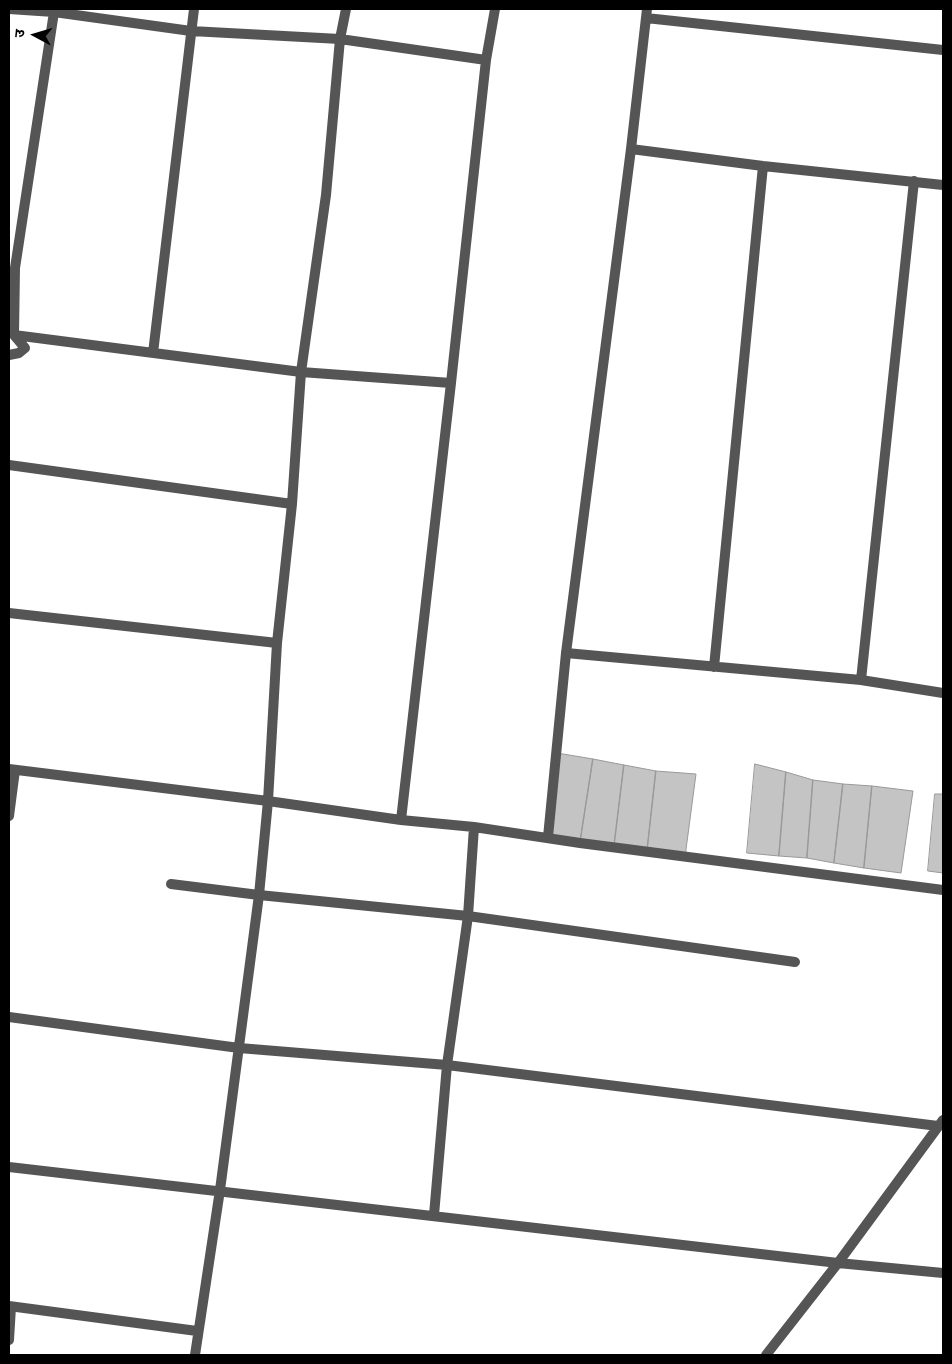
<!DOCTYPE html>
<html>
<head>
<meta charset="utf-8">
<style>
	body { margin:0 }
	#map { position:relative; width:952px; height:1364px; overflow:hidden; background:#fff; font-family:"Source Sans 3","Noto Sans Devanagari",sans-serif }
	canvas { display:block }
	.frame { position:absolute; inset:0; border:10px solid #000; pointer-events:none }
	.north { position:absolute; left:10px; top:10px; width:50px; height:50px; -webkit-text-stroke:4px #fff; paint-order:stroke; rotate:276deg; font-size:14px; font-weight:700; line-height:20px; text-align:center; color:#000 }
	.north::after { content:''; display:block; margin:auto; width:18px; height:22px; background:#000; clip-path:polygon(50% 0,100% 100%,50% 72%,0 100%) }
</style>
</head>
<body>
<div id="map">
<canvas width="952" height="1364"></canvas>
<div class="frame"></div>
<div class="north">उ</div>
</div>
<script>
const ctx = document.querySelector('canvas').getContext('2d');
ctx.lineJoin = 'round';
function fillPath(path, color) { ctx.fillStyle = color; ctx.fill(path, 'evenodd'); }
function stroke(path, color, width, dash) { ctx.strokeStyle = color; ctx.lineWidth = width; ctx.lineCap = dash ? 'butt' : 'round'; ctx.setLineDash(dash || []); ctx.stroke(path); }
const building = new Path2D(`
	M557,753L593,759L580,843L548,837Z
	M593,759L624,765L614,847L580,843Z
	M755,764L786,772L779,856L747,853Z
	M624,765L656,771L647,852L614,847Z
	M656,771L696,774L685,857L647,852Z
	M786,772L813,780L807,858L779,856Z
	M813,780L843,784L834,863L807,858Z
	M843,784L872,786L864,868L834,863Z
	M872,786L913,791L901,873L864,868Z
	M935,794H943V873L928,871Z`);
const street = new Path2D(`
	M9,9L54,12L191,31L340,39L486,60
	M646,18L943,50
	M631,149L763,166L943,185
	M14,335L301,372L451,383
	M153,353L194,9
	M9,355L19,353L25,348L14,335L15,268L54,12
	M9,465L292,504
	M9,613L277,643
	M566,653L861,680L943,693
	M714,667L763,166
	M861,680L914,181
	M9,769L268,801L401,820L474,827L580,843L943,890
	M9,816L15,770
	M401,820L451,383L486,60L495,9
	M548,837L566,653L631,149L647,9
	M171,884L259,895L468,916L795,962
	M9,1017L239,1048L447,1065L938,1126
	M9,1167L838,1263L943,1273
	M434,1215L447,1065L468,916L474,827
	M9,1306L197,1331
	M9,1340L11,1307
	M195,1355L220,1190L259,895L268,801L277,643L292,504L301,372L326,195L340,39L346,9
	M766,1355L838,1263L943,1120`);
fillPath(building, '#c4c4c4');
stroke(building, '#999', 1);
stroke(street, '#555', 10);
</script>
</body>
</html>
